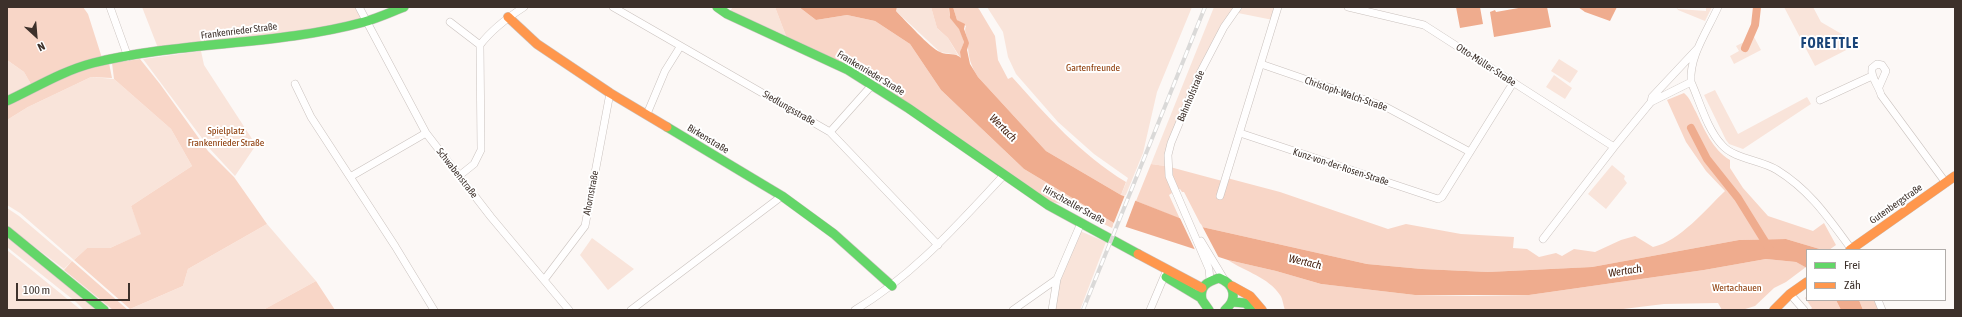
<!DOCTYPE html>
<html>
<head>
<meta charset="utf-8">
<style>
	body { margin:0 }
	#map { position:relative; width:1962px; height:317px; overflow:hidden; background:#fcf8f6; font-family:"Asap Condensed",sans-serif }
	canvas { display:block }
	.frame { position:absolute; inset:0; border:8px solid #3d312b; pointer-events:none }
	.legend { position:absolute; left:1806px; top:249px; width:140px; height:52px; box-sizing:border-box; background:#fff; border:1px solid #b1adaa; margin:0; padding:5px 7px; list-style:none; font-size:12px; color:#3d312b }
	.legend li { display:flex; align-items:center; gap:8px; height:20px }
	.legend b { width:20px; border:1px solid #b1adaa }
	.north { position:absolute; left:16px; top:16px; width:40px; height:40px; -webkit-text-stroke:3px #fff; paint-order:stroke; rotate:154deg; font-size:11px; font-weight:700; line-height:16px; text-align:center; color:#3d312b }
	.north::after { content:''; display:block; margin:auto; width:14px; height:18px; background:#3d312b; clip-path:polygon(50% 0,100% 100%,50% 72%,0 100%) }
	.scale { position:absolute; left:16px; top:283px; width:114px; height:18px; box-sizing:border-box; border:2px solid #3d312b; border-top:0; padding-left:5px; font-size:12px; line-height:14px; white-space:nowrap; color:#3d312b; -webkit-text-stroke:3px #fff; paint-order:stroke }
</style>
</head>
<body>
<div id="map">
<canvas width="1962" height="317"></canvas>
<div class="frame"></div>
<ul class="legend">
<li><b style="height:5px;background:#63d668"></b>Frei</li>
<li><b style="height:5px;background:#ff974d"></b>Zäh</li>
</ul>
<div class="north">N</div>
<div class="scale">100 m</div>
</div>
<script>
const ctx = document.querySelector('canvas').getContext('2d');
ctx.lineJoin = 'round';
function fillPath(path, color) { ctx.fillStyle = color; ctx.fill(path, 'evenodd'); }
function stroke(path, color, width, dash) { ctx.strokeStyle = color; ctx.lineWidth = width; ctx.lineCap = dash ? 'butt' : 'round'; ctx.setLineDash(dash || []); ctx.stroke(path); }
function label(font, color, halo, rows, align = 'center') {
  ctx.font = font + ' "Asap Condensed",sans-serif'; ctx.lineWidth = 4; ctx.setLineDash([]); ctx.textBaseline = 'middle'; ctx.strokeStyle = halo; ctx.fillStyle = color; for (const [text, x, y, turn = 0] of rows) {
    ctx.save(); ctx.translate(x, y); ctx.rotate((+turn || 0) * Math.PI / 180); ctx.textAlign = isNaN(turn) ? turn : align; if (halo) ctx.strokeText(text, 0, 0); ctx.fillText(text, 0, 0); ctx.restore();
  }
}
const green = new Path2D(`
	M142,7H357L363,19L315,29L158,48Z
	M733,7H775L786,36L730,11Z
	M897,7H931L937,28L948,38L958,55L940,52L896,11Z
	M987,7H1192L1157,92L1143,153L1125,197L1121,195L1128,178L1094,154L1058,122L1016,74L1008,57L1003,32Z
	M1214,7H1234L1166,155L1165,166L1151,164Z
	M1243,7H1276L1273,20L1238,13Z
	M1676,7L1678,9L1706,11V7H1712L1705,21L1678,10Z
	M1784,7H1813L1821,22L1852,40L1856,45L1815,66Z
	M1754,37L1761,50L1734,64L1730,56L1739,51L1736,46Z
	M201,51L204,65L256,145L235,176L210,149L143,59Z
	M1559,59L1578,71L1570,83L1551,71Z
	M7,60L24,72L32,86L7,98Z
	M1554,75L1572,88L1565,99L1546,87Z
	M91,77L114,79L171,129L192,166L131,206L142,234L110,248H87L74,260L20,213L7,205V120L28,107Z
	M1715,90L1738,134L1807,97L1811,104L1743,149L1729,144L1726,140L1704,95Z
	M1612,165L1625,176L1624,179L1627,183L1606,209L1588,194Z
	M7,208L19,216L72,261L64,269L7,226Z
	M267,224L316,281L263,310L130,309L183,286L188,269Z
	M1080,231L1106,242L1080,310H1054L1059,279Z
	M7,237L98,310H84L76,302L7,247Z
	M592,238L634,269L608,290L580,255Z
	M7,250L81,310H7Z`);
const forest = new Path2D(`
	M7,7H83L88,14L102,58L32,86L24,72L7,60Z
	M775,7H799L816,20L847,15L875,21L910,44L941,90L1024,169L1114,223L1112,228L1065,205L1049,201L786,36Z
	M931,7H949C948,22 955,19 960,30C961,33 963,38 964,42L961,50V59L948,38L937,28Z
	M953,7H977L979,9L995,36L998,60L1008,79L1012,77C1047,116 1080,154 1126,182L1121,195L1046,151L978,77C968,61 969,55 967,38C966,33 964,31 966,26L957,20Z
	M140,59L160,84L208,151L234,177L267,224L188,269L183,286L130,309L74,260L87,248H110L141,234L131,206L192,166L171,129L114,79L112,63Z
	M109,63L112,78L91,77L28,107L7,120V105L76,71Z
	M1684,93C1690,98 1692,105 1696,112C1704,129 1713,150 1730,160V168L1743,188L1768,216L1813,231L1824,223L1836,245L1829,250H1823L1786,239L1739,240L1592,267L1488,272L1422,269L1367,264L1202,227L1184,192H1182L1180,189L1177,190L1170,167L1226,182L1227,178L1280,192L1388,229L1406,224L1461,234L1514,237L1513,248L1527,249L1539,257L1556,253L1562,256L1574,249L1595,252L1621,240L1635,236L1653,247C1680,241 1705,210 1725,191L1706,171L1686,142L1667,100Z
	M1151,164L1165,166L1172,193L1169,195L1180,219L1136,201Z
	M1766,259L1796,262L1806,267L1786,282L1774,288L1755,306L1742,310H1722L1718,303L1664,304L1615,310H1285C1283,305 1283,299 1280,295C1268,277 1246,272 1228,260L1276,271L1321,284L1415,295L1473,296L1529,295L1704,270Z
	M72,261L128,310H113L64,270Z
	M316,281L335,310H263Z
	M1807,296V300H1836L1841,310H1810L1812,308L1805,298Z
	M1859,300H1876L1880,310H1863Z`);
const water = new Path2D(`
	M799,7H897L896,11C905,20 930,48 940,52C948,56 955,52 961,58L960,52L964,42L959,29L950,18L949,7H953L957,20L965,24L964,29L969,43L967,50L970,64L978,77L1046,151L1121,195L1202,227L1367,264L1422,269L1488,272L1592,267L1739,240L1786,239L1823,250H1807V268L1796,262L1766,259L1704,270L1529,295H1415L1321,284L1276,271L1228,260L1114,223L1024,169L941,90L910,44L875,21L847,15L816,20Z
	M1456,7H1480L1483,24L1460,28Z
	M1524,7H1547L1551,27L1494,37L1490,12L1495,10L1496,12Z
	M1578,7H1617L1610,21L1585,12Z
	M1836,300H1859L1863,310H1841Z`);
const pier = new Path2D(`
	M1125,195L1136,199L1125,228L1113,225Z
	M1179,216L1201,224L1220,260L1196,252Z`);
const canal = new Path2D(`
	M1745,48L1755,25L1757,7
	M1691,128L1707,159L1738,198L1769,248`);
const street = new Path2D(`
	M110,7L128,57
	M359,7L426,133L491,217L569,310
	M613,7L830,132L938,245
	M1348,7L1424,25L1614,147
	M1718,7C1708,30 1689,56 1691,82C1700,102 1707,129 1722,145C1734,159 1761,160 1777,170C1811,191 1829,219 1852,250
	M450,22L480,45
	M1261,64L1386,107L1470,152
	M295,84L311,117L395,246L434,310
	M1879,87L1886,71L1882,65L1877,64L1872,68C1870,77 1879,86 1881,95L1946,183
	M1820,100L1872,76
	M1651,102L1652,97L1698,48
	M647,114L665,71L680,47
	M830,132L872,85
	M1240,133L1438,199L1442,197L1513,83
	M459,176L474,164L481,150L480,45C492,29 507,18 524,7
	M350,177L426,133
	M1220,196L1278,7
	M1543,239L1614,147L1651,102L1691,82
	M1201,241L1224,279
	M544,280L585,226L610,93
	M1210,280L1209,269L1169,176L1168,155L1171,143L1200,73L1224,27L1238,7
	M1790,294L1804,310
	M1878,300L1882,310
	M631,310L782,196
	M855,310C914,275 958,224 1004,175
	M1013,310L1057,279L1081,223
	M1052,310L1057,279
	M1150,310L1166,272`);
const fast = new Path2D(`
	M717,7L727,14L848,70L908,108L1048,205L1138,254
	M7,101C35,88 62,71 93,63C182,41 276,46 364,22C378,18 391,12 404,7
	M667,127L782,196L834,234L892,286
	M7,231L104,310
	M1166,277L1201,298
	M1233,302L1245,303L1254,310
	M1209,310L1202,300C1199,286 1207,282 1219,278C1235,284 1238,299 1225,310`);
const slow = new Path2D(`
	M508,17L537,44L610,93L667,127
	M1850,250L1955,176
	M1138,254L1202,288
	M1232,286L1250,296L1262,310
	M1774,310L1790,294L1807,282`);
const rail = new Path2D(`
	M1083,310L1205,7`);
const streetNames = [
	["Frankenrieder Straße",239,31,-7],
	["Otto-Müller-Straße",1486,65,33],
	["Frankenrieder Straße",871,73,31],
	["Christoph-Walch-Straße",1346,94,19],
	["Bahnhofstraße",1191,96,-67],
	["Siedlungsstraße",789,108,30],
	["Birkenstraße",708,139,31],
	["Kunz-von-der-Rosen-Straße",1341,167,18],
	["Schwabenstraße",457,173,52],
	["Ahornstraße",591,193,-79],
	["Gutenbergstraße",1896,204,-35],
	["Hirschzeller Straße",1074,205,29]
];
const parkNames = [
	["Gartenfreunde",1093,68],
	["Spielplatz",226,131],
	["Frankenrieder Straße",226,143],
	["Wertachauen",1737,288]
];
const waterNames = [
	["Wertach",1003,128,45],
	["Wertach",1305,262,13],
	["Wertach",1625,271,-9]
];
const districtNames = [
	["FORETTLE",1830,44]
];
fillPath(green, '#f9e4da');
fillPath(forest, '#f8d6c7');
fillPath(water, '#efac8e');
fillPath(pier, '#fcf8f6');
stroke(canal, '#efac8e', 8);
stroke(street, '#c9c1bd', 8);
stroke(fast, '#c9c1bd', 10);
stroke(slow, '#c9c1bd', 10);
stroke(street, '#fffefe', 7);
stroke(fast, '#63d668', 9);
stroke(slow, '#ff974d', 9);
stroke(rail, '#dad9d8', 4);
stroke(rail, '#fff', 2.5, [8]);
label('10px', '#3d312b', '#fff', streetNames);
label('10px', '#8b3804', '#fff', parkNames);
label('italic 11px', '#45200f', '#fff', waterNames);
ctx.letterSpacing = '1px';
label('bold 14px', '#1a4579', '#fff', districtNames);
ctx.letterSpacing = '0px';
</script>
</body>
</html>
